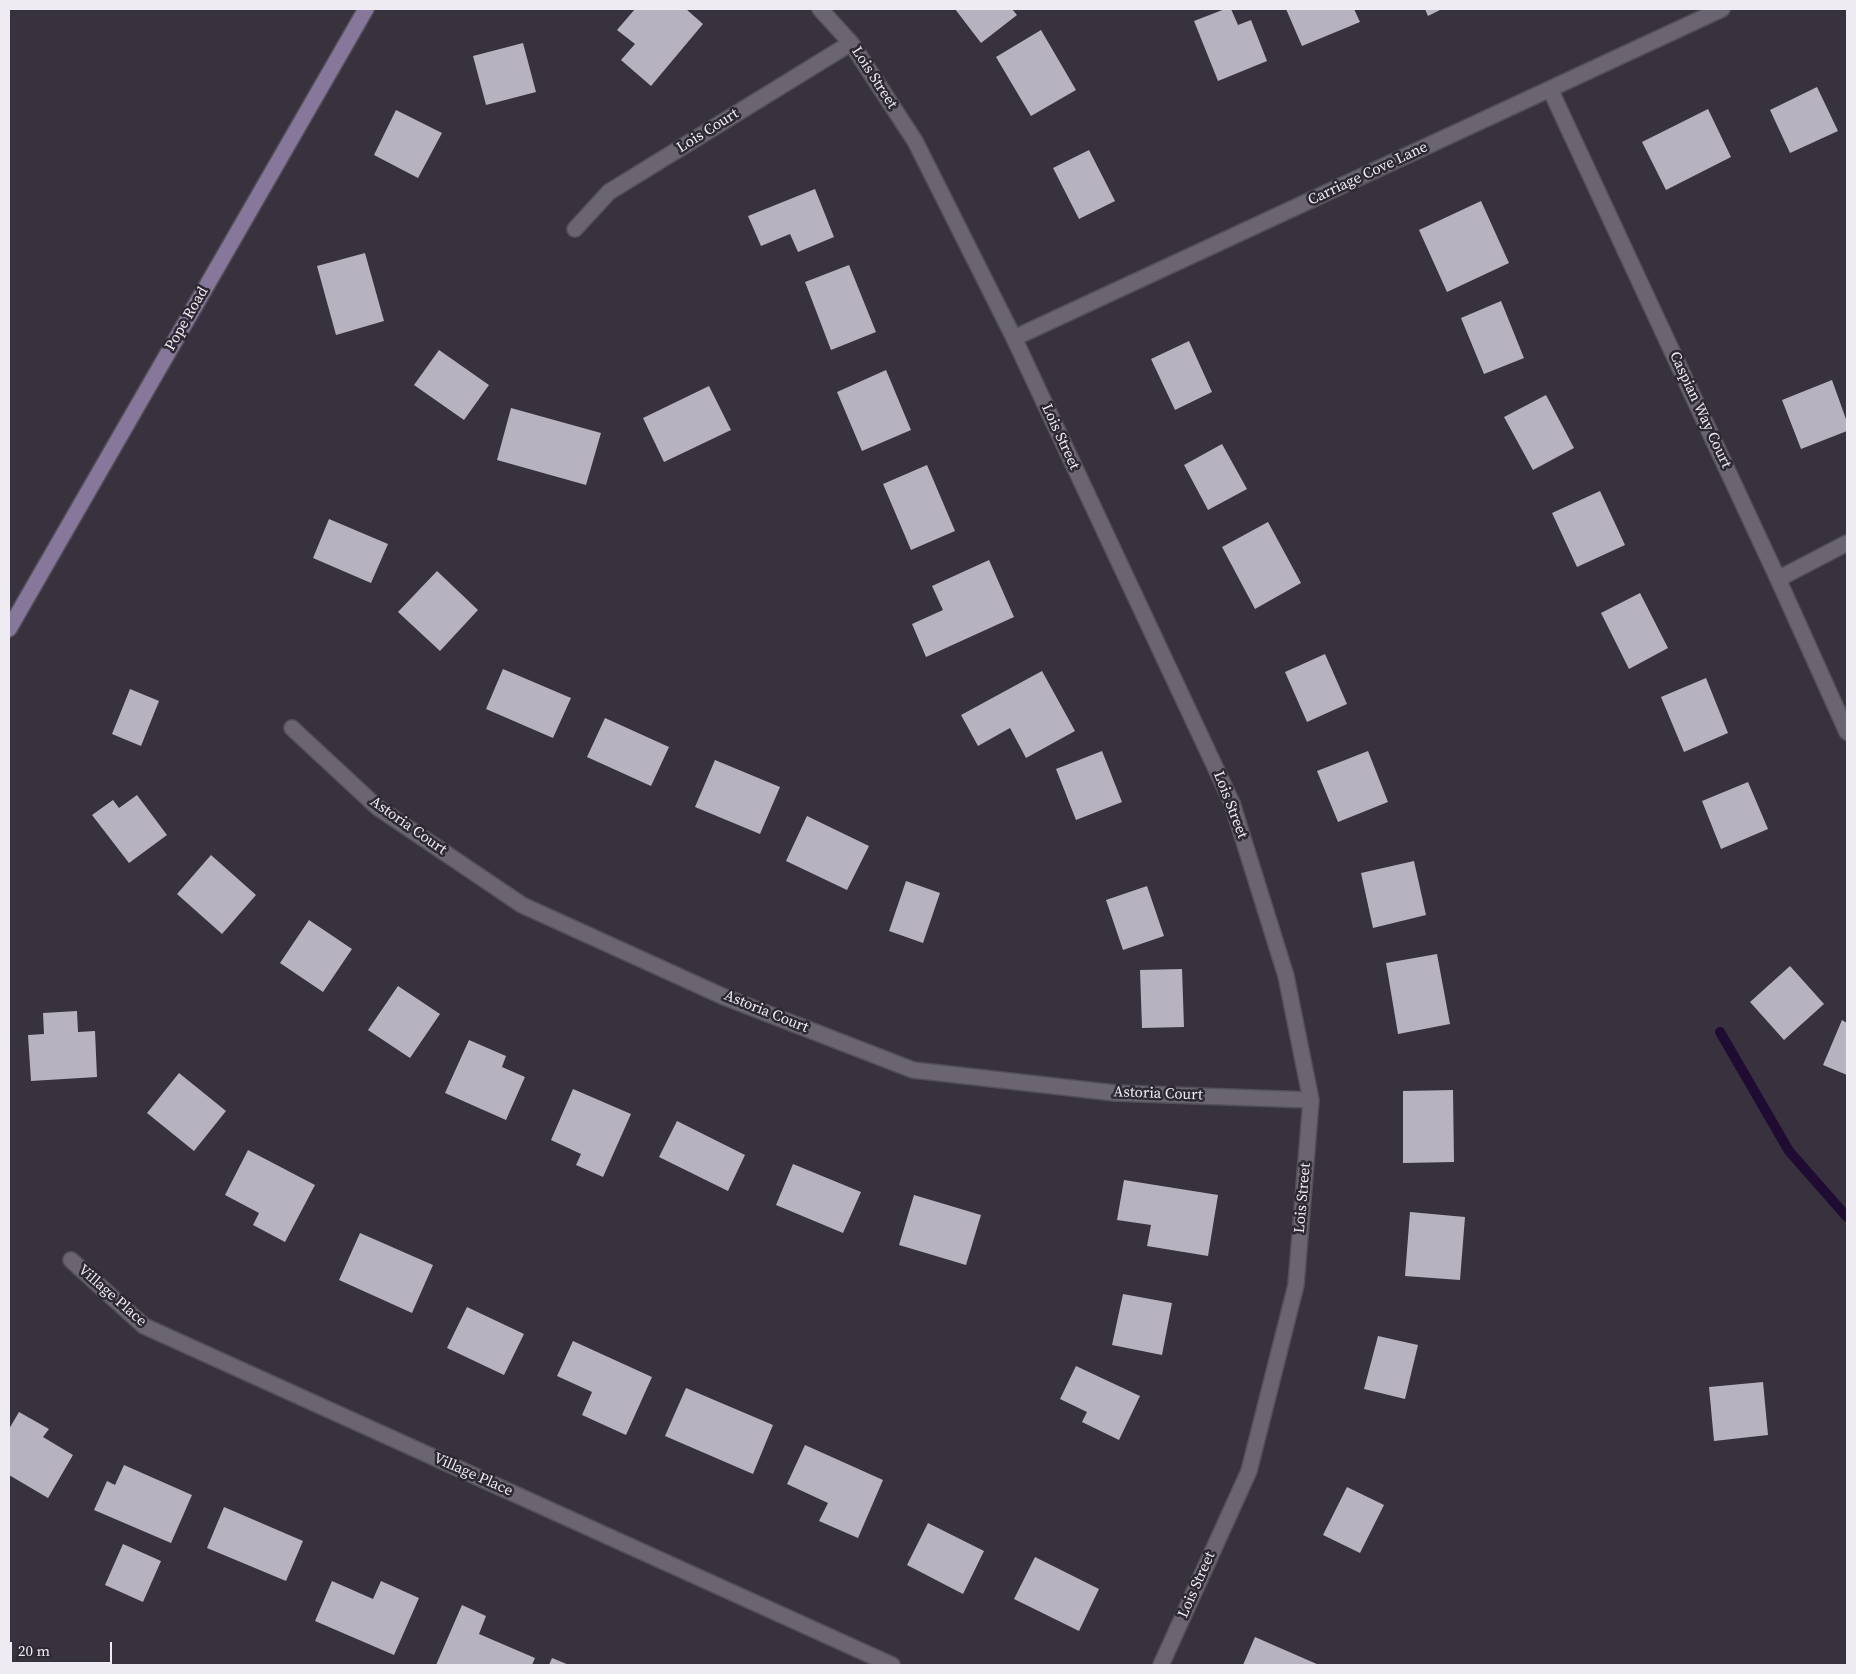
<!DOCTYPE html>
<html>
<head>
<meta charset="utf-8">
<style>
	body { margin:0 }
	#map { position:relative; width:1856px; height:1674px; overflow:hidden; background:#37323d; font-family:"Source Serif 4",serif }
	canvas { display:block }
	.frame { position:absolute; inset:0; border:10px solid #eeebf2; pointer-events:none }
	.scale { position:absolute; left:10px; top:1642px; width:102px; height:22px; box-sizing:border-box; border:2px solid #eeebf2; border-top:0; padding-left:6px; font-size:15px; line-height:18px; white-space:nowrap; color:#eeebf2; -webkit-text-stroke:4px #2d2832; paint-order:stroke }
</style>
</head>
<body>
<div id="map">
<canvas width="1856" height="1674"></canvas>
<div class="frame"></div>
<div class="scale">20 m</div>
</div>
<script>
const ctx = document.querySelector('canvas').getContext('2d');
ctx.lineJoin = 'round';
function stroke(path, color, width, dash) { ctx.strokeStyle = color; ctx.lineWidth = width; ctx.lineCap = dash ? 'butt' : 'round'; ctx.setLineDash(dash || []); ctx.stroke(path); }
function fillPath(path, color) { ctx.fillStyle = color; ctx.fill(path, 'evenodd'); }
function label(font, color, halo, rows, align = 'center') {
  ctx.font = font + ' "Source Serif 4",serif'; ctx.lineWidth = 5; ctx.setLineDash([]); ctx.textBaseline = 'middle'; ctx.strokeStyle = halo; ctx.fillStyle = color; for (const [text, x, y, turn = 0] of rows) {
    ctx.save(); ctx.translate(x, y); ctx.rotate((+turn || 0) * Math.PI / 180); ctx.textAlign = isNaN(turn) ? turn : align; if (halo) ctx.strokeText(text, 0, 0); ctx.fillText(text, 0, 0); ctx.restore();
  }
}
const stream = new Path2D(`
	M1720,1032L1789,1151L1847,1217`);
const building = new Path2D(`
	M635,9H686L703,24L651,86L621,60L635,44L617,30Z
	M955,9H1012L1017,15L981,43Z
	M1225,9H1231L1238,25L1251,20L1267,61L1218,81L1194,21Z
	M1286,9H1354L1360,22L1302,46Z
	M1425,9H1442L1428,16Z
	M1041,30L1076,90L1031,116L996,57Z
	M523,43L536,92L486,105L473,56Z
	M1817,87L1838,131L1790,153L1770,110Z
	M1708,109L1731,157L1666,190L1642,142Z
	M396,110L442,133L418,178L374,155Z
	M1089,150L1115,201L1079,219L1053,168Z
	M815,189L834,237L798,252L790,234L761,246L748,216Z
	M1481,201L1509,263L1447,292L1419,230Z
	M365,253L384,321L336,335L317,266Z
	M849,265L876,332L831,350L805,282Z
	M1501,301L1524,358L1484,374L1461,318Z
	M1189,341L1212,392L1175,410L1151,359Z
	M439,350L489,385L464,420L414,385Z
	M886,370L911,430L862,451L837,392Z
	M1832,380L1847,422V431L1801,449L1782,400Z
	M709,386L731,430L664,462L643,418Z
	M1546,395L1574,448L1533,470L1504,417Z
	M511,408L601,433L586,485L497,460Z
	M1222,444L1247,489L1208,510L1184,465Z
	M927,465L955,531L911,550L883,484Z
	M1600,491L1625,545L1577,567L1552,513Z
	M329,519L388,544L371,583L313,558Z
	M1268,522L1301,583L1255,609L1222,547Z
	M989,560L1014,617L926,657L912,624L943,610L932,586Z
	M437,571L478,610L440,651L398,612Z
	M1640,593L1668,648L1629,669L1601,613Z
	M1325,654L1347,704L1307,722L1285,672Z
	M503,669L571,698L553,738L486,709Z
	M1042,671L1075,731L1026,758L1010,728L978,746L961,715Z
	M1706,678L1728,733L1684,752L1661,697Z
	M130,689L159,701L141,746L112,734Z
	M605,718L669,747L651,786L587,757Z
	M1102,751L1122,802L1076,820L1056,769Z
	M1368,751L1388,802L1338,822L1317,771Z
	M715,760L780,787L760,834L695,807Z
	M1748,782L1768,829L1721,849L1702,801Z
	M137,795L167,835L129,863L92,815L113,800L119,808Z
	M807,816L869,846L847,890L786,861Z
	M211,855L256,895L222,934L177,894Z
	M1414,861L1426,915L1373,928L1361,873Z
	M906,881L940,893L923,943L889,931Z
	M1147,886L1164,936L1123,950L1106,900Z
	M309,920L352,949L323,992L280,963Z
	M1437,954L1450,1024L1398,1034L1386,963Z
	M1790,966L1824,1004L1784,1040L1750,1002Z
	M1182,969L1184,1027L1142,1028L1140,970Z
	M398,986L440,1014L410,1058L368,1030Z
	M77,1011L78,1032L95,1031L97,1077L31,1081L28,1035L44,1034L43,1013Z
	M1842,1020L1847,1023V1075L1823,1065Z
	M469,1040L506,1056L502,1067L525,1077L506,1120L445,1093Z
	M179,1073L226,1111L194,1151L147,1113Z
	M573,1089L631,1114L603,1177L576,1165L581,1154L551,1140Z
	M1453,1090L1454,1162L1403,1163V1091Z
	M677,1121L745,1155L728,1191L659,1157Z
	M248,1150L315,1185L285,1242L253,1225L259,1213L225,1195Z
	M793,1164L861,1192L843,1233L776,1205Z
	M1124,1180L1218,1195L1208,1256L1147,1246L1151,1225L1117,1220Z
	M914,1195L981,1215L966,1265L899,1245Z
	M1410,1212L1465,1217L1460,1280L1405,1276Z
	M360,1233L433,1265L412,1313L339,1280Z
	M1123,1294L1172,1303L1162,1355L1112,1345Z
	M467,1307L524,1334L504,1375L447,1348Z
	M1378,1336L1418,1345L1405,1399L1364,1389Z
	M573,1341L652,1377L626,1435L582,1415L592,1392L557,1376Z
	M1076,1366L1140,1396L1119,1440L1082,1422L1087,1412L1060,1399Z
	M1763,1382L1768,1435L1714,1441L1709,1387Z
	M686,1388L773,1425L753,1474L665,1436Z
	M19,1412L49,1429L43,1437L73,1455L48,1498L9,1475V1429Z
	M805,1445L883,1480L858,1538L819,1521L828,1503L787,1484Z
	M124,1465L192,1495L171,1543L94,1510L107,1481L115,1485Z
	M1347,1487L1384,1505L1360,1553L1323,1535Z
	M224,1507L303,1541L286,1581L207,1548Z
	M928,1523L984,1551L963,1594L907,1565Z
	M123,1544L161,1561L143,1602L105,1585Z
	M1035,1557L1099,1589L1079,1631L1014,1599Z
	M332,1581L373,1599L381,1581L419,1598L394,1655L315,1621Z
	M462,1605L486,1616L479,1634L535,1658L532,1665H436Z
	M1255,1637L1319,1665H1243Z
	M552,1658L569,1665H549Z`);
const street = new Path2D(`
	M820,9L851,43L915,141L1014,338L1232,803L1286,976L1311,1100L1296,1285L1249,1471L1161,1665
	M1550,89L1778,579L1847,732
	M575,229L609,192L851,43
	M1014,338L1722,9
	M1778,579L1847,543
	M292,728L377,807L522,905L722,996L913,1070L1115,1093L1311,1100
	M71,1260L144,1326L892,1665`);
const secondary = new Path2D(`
	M9,629L366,9`);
const streetNames = [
	["Lois Street",874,78,57],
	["Lois Court",708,131,-32],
	["Carriage Cove Lane",1368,174,-25],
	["Pope Road",187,319,-60],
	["Caspian Way Court",1700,410,65],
	["Lois Street",1060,437,65],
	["Lois Street",1230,805,69],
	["Astoria Court",408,826,35],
	["Astoria Court",766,1012,22],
	["Astoria Court",1158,1094,2],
	["Lois Street",1303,1198,-85],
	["Village Place",112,1296,41],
	["Village Place",473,1475,24],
	["Lois Street",1197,1585,-66]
];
stroke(stream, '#200c33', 10);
fillPath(building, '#b7b2bf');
stroke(street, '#545059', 18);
stroke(secondary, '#545059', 18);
stroke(street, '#6a6571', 15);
stroke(secondary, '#87779b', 15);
label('15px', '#eeebf2', '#2d2832', streetNames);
</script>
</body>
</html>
